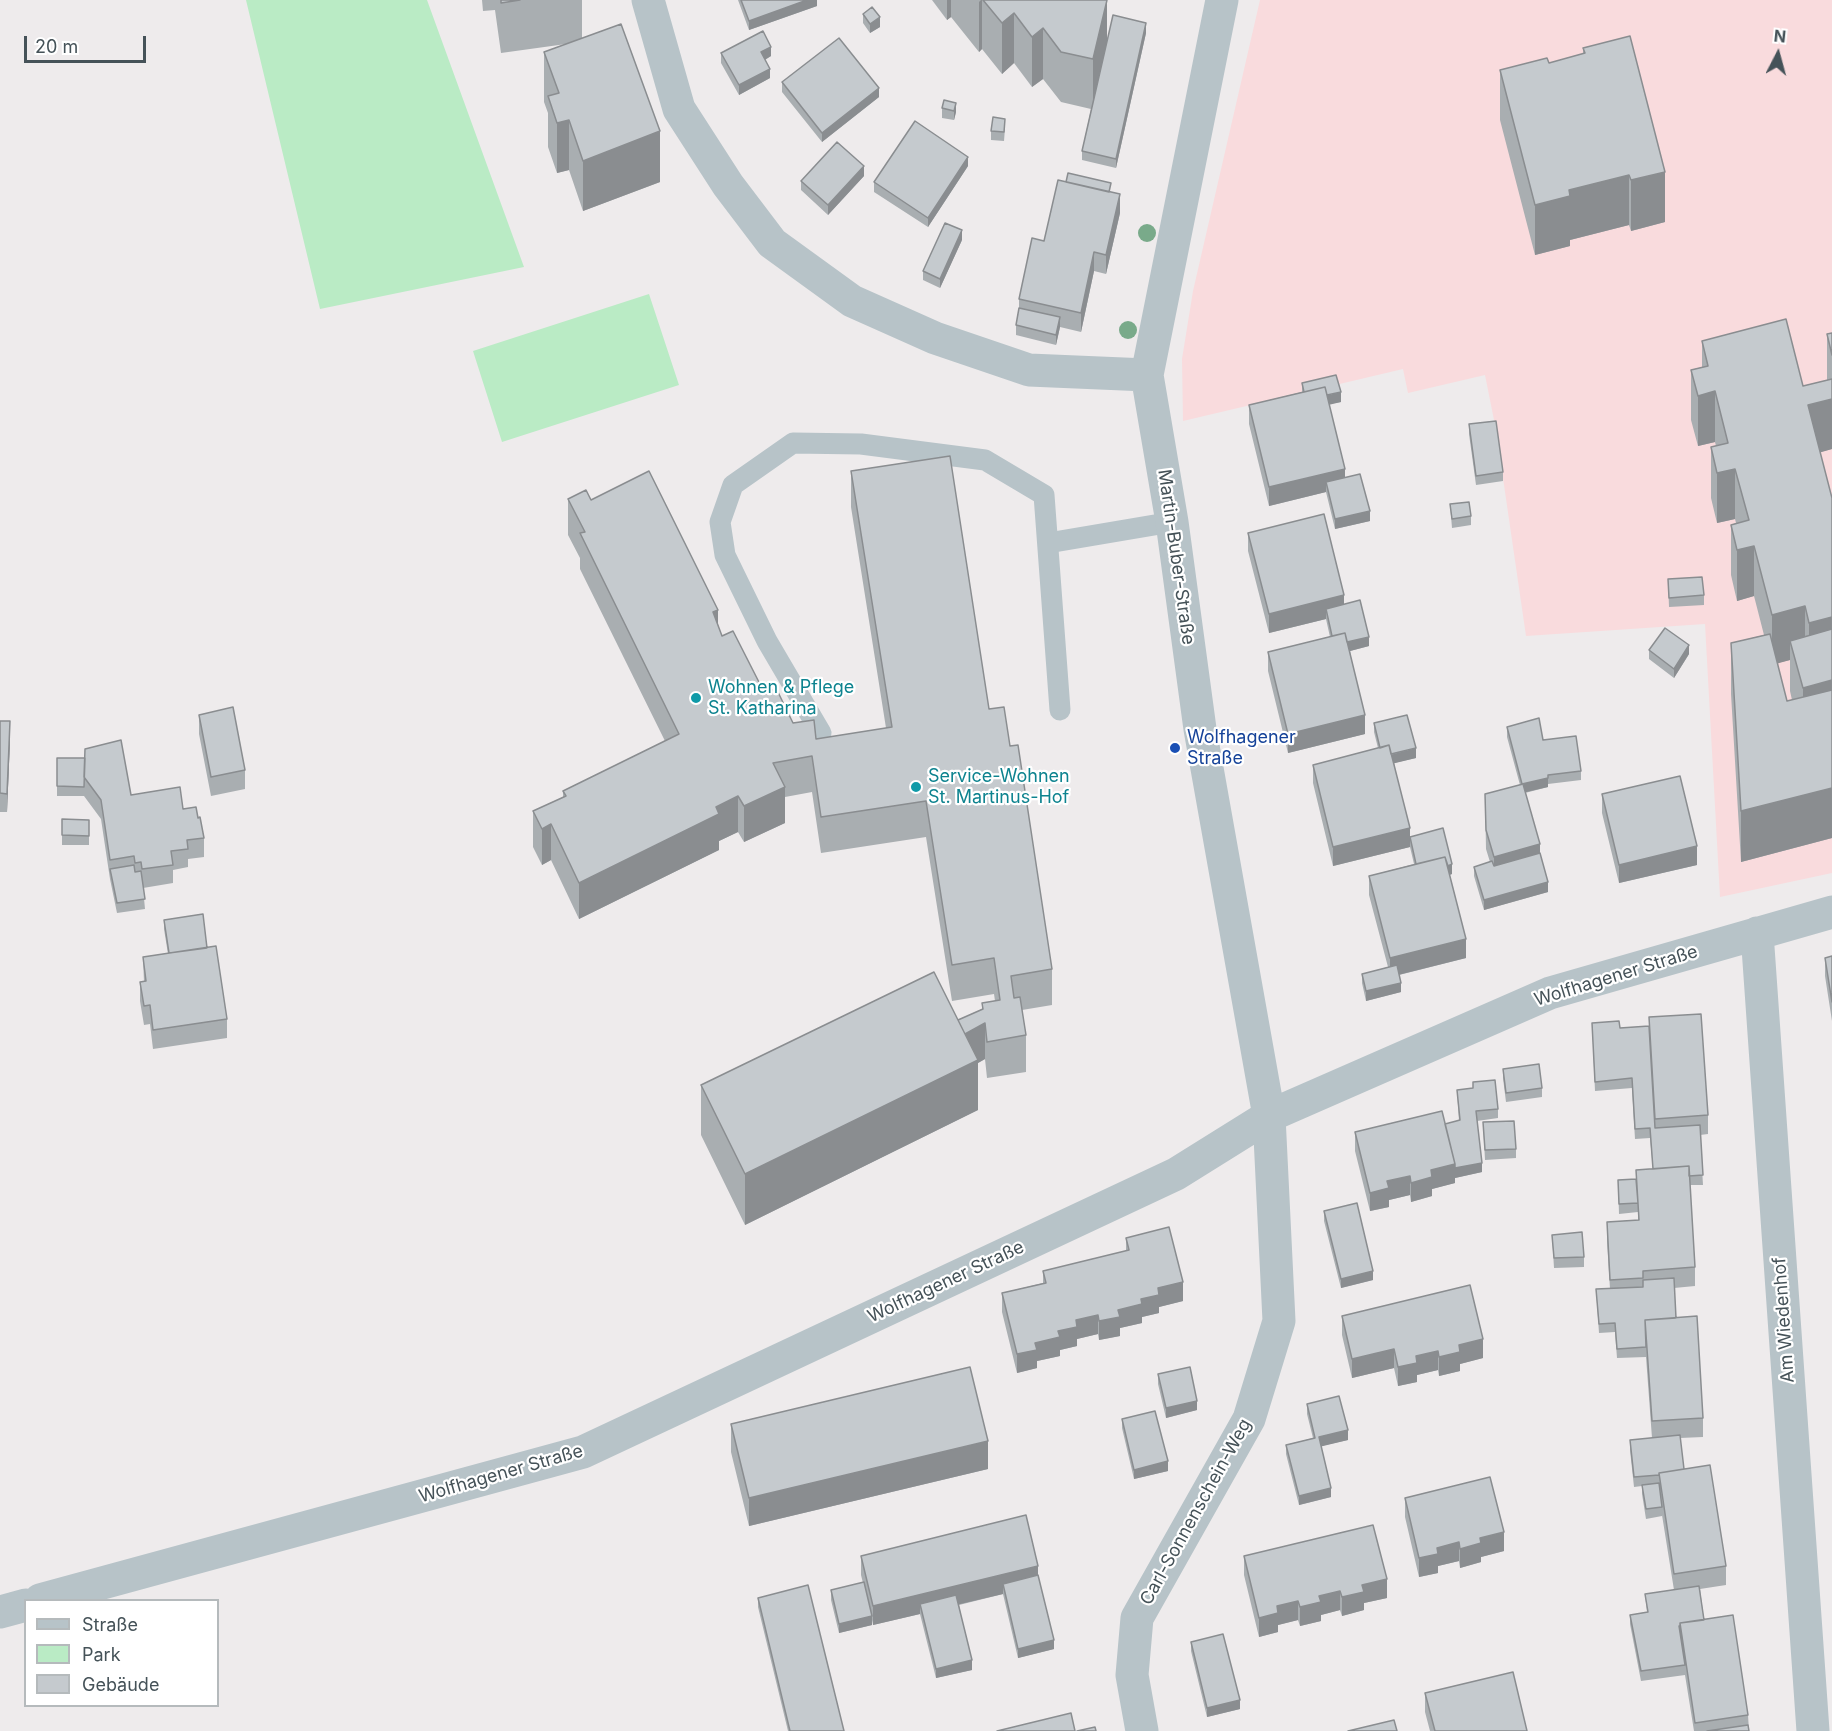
<!DOCTYPE html>
<html>
<head>
<meta charset="utf-8">
<style>
	body { margin:0 }
	#map { position:relative; width:1832px; height:1731px; overflow:hidden; background:#eeebec; font-family:Inter,sans-serif }
	canvas { display:block }
	.legend { position:absolute; left:24px; top:1599px; width:195px; height:108px; box-sizing:border-box; background:#fff; border:2px solid #b5babc; margin:0; padding:8px 10px; list-style:none; font-size:18px; color:#455258 }
	.legend li { display:flex; align-items:center; gap:12px; height:30px }
	.legend b { width:30px; border:2px solid #b5babc }
	.north { position:absolute; left:1748px; top:24px; width:60px; height:60px; -webkit-text-stroke:4px #fff; paint-order:stroke; rotate:6deg; font-size:16px; font-weight:700; line-height:24px; text-align:center; color:#455258 }
	.north::after { content:''; display:block; margin:auto; width:21px; height:27px; background:#455258; clip-path:polygon(50% 0,100% 100%,50% 72%,0 100%) }
	.scale { position:absolute; left:24px; top:36px; width:122px; height:27px; box-sizing:border-box; border:3px solid #455258; border-top:0; padding-left:8px; font-size:18px; line-height:21px; white-space:nowrap; color:#455258; -webkit-text-stroke:4px #fff; paint-order:stroke }
</style>
</head>
<body>
<div id="map">
<canvas width="1832" height="1731"></canvas>
<ul class="legend">
<li><b style="height:8px;background:#b7c3c8"></b>Straße</li>
<li><b style="height:16px;background:#baebc5"></b>Park</li>
<li><b style="height:16px;background:#c5cace"></b>Gebäude</li>
</ul>
<div class="north">N</div>
<div class="scale">20 m</div>
</div>
<script>
const ctx = document.querySelector('canvas').getContext('2d');
ctx.lineJoin = 'round';
function fillPath(path, color) { ctx.fillStyle = color; ctx.fill(path, 'evenodd'); }
function stroke(path, color, width, dash) { ctx.strokeStyle = color; ctx.lineWidth = width; ctx.lineCap = dash ? 'butt' : 'round'; ctx.setLineDash(dash || []); ctx.stroke(path); }
function label(font, color, halo, rows, align = 'center') {
  ctx.font = font + ' Inter,sans-serif'; ctx.lineWidth = 4.5; ctx.setLineDash([]); ctx.textBaseline = 'middle'; ctx.strokeStyle = halo; ctx.fillStyle = color; for (const [text, x, y, turn = 0] of rows) {
    ctx.save(); ctx.translate(x, y); ctx.rotate((+turn || 0) * Math.PI / 180); ctx.textAlign = isNaN(turn) ? turn : align; if (halo) ctx.strokeText(text, 0, 0); ctx.fillText(text, 0, 0); ctx.restore();
  }
}
const medical = new Path2D(`
	M1260,0H1832V873L1720,897L1705,624L1526,636L1496,430L1485,375L1408,393L1403,369L1183,421L1182,359L1193,291Z`);
const green = new Path2D(`
	M246,0H427L524,267L320,309Z
	M649,294L679,385L502,442L473,351Z`);
const lane = new Path2D(`
	M1048,543L1172,522
	M821,733L767,641L725,555L720,522L733,485L793,443L861,444L985,460L1044,495L1060,710`);
const street = new Path2D(`
	M648,0L679,109L728,185L772,243L852,301L935,338L1029,370L1147,375
	M1757,933L1813,1731
	M40,1600L583,1452L1176,1174L1269,1116L1550,993L1832,912
	M0,1612L26,1605
	M1142,1731L1132,1675L1137,1618L1249,1419L1279,1321L1269,1116L1200,729L1172,522L1147,375L1222,0`);
const trees = [
	[1147,233],
	[1128,330]
];
const wall = new Path2D(`
	M482,0H582V38L660,182L583,211L569,170L557,173L548,147V113L544,102V52L566,44L501,53L495,10L483,11Z
	M738,0H817V6L749,30Z
	M932,0H1107V39L1146,33L1116,168L1082,160V151L1091,109L1061,102L1043,79L1032,87L1014,63L1002,74L982,49L979,52L951,17L947,20Z
	M863,14L880,27L870,33L863,23Z
	M1583,48L1665,222L1631,231L1629,225L1570,240V246L1535,255L1500,120V70L1549,63L1583,54Z
	M721,53L771,56L765,60L770,78L739,95L721,63Z
	M782,82L879,97L822,142L782,92Z
	M944,100L956,112L954,120L942,118V108Z
	M1005,128L1004,141L991,140V131Z
	M968,166L928,227L874,192V182Z
	M864,176L828,215L801,190V181Z
	M1111,192L1120,213L1106,274L1094,271L1081,332L1060,327L1056,345L1016,335V325L1019,308V299L1044,241Z
	M962,240L940,288L923,280V271Z
	M1832,333V449L1820,452L1832,498V838L1741,862L1731,694V643L1764,635L1754,596L1737,601L1731,575V525L1736,523L1735,519L1717,523L1711,498V447L1716,446L1715,442L1698,446L1691,420V370L1702,367V341L1803,386L1827,380V334ZM1790,660V691L1792,700L1787,701L1777,663Z
	M1302,383L1341,402L1329,404L1345,478L1370,521L1335,529L1326,492L1269,506L1249,424V405L1302,392Z
	M1469,424L1503,472V481L1476,485L1469,434Z
	M851,471L1010,746L1052,969V1005L1022,1010L1026,1035V1072L987,1078L985,1059L978,1063V1110L745,1225L701,1135V1085L958,1020L982,1009V1003L995,1001L994,994L952,1001L926,837L821,853L812,792L785,797V823L744,842L738,832L719,841V850L579,919L551,860L542,865L533,847V811L563,797V791L665,741L580,569V558L568,535V499L591,500L718,625L722,636L765,694L793,723L816,739L886,728L851,507Z
	M1450,504L1471,516V525L1452,528Z
	M1248,533L1344,604L1369,646L1350,651L1365,734L1288,753L1268,671V652L1330,637L1326,619L1269,633L1248,551Z
	M1668,579L1704,595V605L1669,607Z
	M1649,650L1689,654L1674,678L1649,659Z
	M199,715L245,770V789L211,796L199,734Z
	M0,721L10,740L7,812H0Z
	M1374,723L1416,758L1394,763L1410,837L1452,874L1450,875L1466,958L1399,975L1401,992L1366,1001L1362,983V974L1388,967L1369,895V876L1414,864L1410,847L1333,866L1313,783V765L1378,748L1374,732Z
	M1507,727L1543,740L1581,771V780L1548,784V787L1525,793L1548,892L1484,910L1474,876V867L1490,862L1486,849L1485,794L1520,785L1507,737Z
	M57,758L131,795L183,809L198,818L204,838V857L188,859V867L173,870V883L143,888L145,909L117,913L110,879L101,819L84,796H57Z
	M1602,794L1697,865L1619,883L1602,813Z
	M62,819L89,820V845H62Z
	M164,920L207,948L227,1019V1038L153,1049L150,1024L144,1025L140,1001V982H144L143,957L168,954L164,929Z
	M1832,956V1021L1825,976V958Z
	M1649,1017L1708,1115V1134L1700,1135L1703,1185H1690L1695,1267V1286L1674,1288L1676,1318L1703,1418V1437L1680,1438L1684,1469L1726,1566V1585L1700,1589L1704,1620L1748,1715L1749,1731H1694L1685,1675L1641,1681L1630,1624V1615L1647,1612L1645,1594L1674,1590L1662,1515V1516L1646,1519L1642,1494V1486L1634,1487L1630,1450V1440L1652,1438L1646,1357L1617,1358L1615,1332L1599,1333L1596,1289H1610L1607,1241V1222L1638,1220V1212L1619,1214L1618,1180L1636,1179V1170L1653,1169L1650,1138L1635,1139L1632,1088L1595,1091L1592,1023L1620,1028L1649,1026Z
	M1503,1069L1542,1088V1097L1506,1102L1503,1078Z
	M1457,1090L1498,1109V1118L1477,1121L1482,1172L1455,1178V1183L1432,1189V1196L1411,1202L1410,1195L1389,1200V1207L1370,1211L1355,1151V1132L1445,1124L1459,1121Z
	M1483,1122L1516,1149V1158L1485,1160Z
	M1324,1211L1373,1280L1341,1288L1324,1221Z
	M1552,1235L1584,1257V1267L1554,1268Z
	M1126,1238L1183,1301L1159,1307V1313L1142,1317V1323L1120,1328V1336L1099,1340L1098,1334L1077,1339V1346L1060,1350V1356L1037,1361V1368L1017,1373L1002,1312V1293L1043,1283V1271L1126,1251Z
	M1342,1316L1483,1358L1460,1364V1371L1439,1376L1438,1370L1417,1375V1382L1398,1386L1394,1368L1352,1378L1342,1335Z
	M1158,1374L1197,1410L1166,1418L1158,1384Z
	M1307,1404L1348,1440L1321,1446L1331,1497L1299,1505L1286,1454V1445L1313,1438L1307,1414Z
	M1122,1419L1168,1471L1134,1479L1122,1428Z
	M731,1424L988,1469L749,1526L731,1452Z
	M1405,1498L1504,1551L1481,1557V1562L1460,1568L1459,1561L1438,1566V1573L1419,1577L1405,1517Z
	M861,1556L1038,1575L1054,1649L1018,1658L1003,1594L959,1605L972,1670L936,1678L920,1614L873,1625L872,1620V1625L839,1633L831,1600V1590L863,1583L861,1575Z
	M1244,1556L1387,1598L1364,1603V1610L1342,1616L1340,1610L1321,1615V1621L1300,1626L1298,1620L1278,1625V1632L1259,1637L1244,1575Z
	M758,1598L844,1731H788L758,1607Z
	M1191,1642L1240,1709L1207,1717L1191,1651Z
	M1425,1693L1527,1731H1430L1425,1712Z`);
const shadedWall = new Path2D(`
	M807,0H817V6L749,30V21Z
	M947,0H951V17L947,20Z
	M981,0H982V49L979,52V2Z
	M1107,0V49L1093,110V59Z
	M1014,13V63L1002,74V23Z
	M880,17V27L870,33V24Z
	M1146,23V33L1116,168V159Z
	M1043,28V79L1032,87V37Z
	M771,47V56L761,62V52Z
	M770,69V78L739,95V85Z
	M879,88V97L822,142V133Z
	M956,103V112L954,120V111Z
	M569,120V170L557,173V123Z
	M660,131V182L583,211V161Z
	M968,157V166L928,227V218Z
	M864,166V176L828,215V205Z
	M1665,172V222L1631,231V180Z
	M1629,175V225L1570,240V246L1535,255V205L1569,190Z
	M1120,194V213L1106,274V255Z
	M962,230V240L940,288V279Z
	M1094,252V271L1081,332V313Z
	M1060,317V327L1056,345V335Z
	M1715,391V442L1698,446V396Z
	M1341,392V402L1307,410V400Z
	M1832,399V449L1808,456V405Z
	M1345,469V488L1326,482V492L1269,506V487Z
	M1735,469V519L1717,523V473Z
	M1370,511V521L1335,529V519Z
	M1754,546V596L1737,601V550Z
	M1344,595V614L1326,609V619L1269,633V614Z
	M1805,606V656L1790,641V660L1772,665V615Z
	M718,610V646L713,612Z
	M1832,617V667L1809,673V623Z
	M1369,637V646L1335,655V645Z
	M1689,645V654L1674,678V669Z
	M1832,680V731L1803,739V688Z
	M1365,715V734L1288,753V734Z
	M10,721V740L7,812V794Z
	M1416,748V758L1383,766V757Z
	M1548,778V787L1522,793V784Z
	M785,787V823L744,842V806Z
	M1832,788V838L1741,862V811Z
	M738,796V832L719,841V850L579,919V883L716,807Z
	M551,824V860L542,865V829Z
	M1410,828V847L1333,866V847Z
	M1540,844V863L1494,876V857Z
	M1697,846V865L1619,883V865Z
	M1452,864V874L1419,882V873Z
	M1548,882V892L1484,910V900Z
	M1466,939V958L1390,977V958Z
	M1401,983V992L1366,1001V991Z
	M985,1023V1059L978,1063V1110L745,1225V1174L959,1037Z
	M1482,1163V1172L1455,1178V1183L1432,1189V1196L1411,1202V1183L1431,1170L1455,1164Z
	M1410,1176V1195L1389,1200V1207L1370,1211V1193L1387,1181Z
	M1373,1271V1280L1341,1288V1279Z
	M1183,1282V1301L1159,1307V1313L1142,1317V1323L1120,1328V1336L1099,1340V1321L1118,1310L1141,1299L1158,1288Z
	M1098,1315V1334L1077,1339V1346L1060,1350V1356L1037,1361V1368L1017,1373V1354L1035,1343L1058,1331L1076,1320Z
	M1483,1339V1358L1460,1364V1371L1439,1376V1357L1459,1345Z
	M1394,1349V1368L1352,1378V1359Z
	M1438,1351V1370L1417,1375V1382L1398,1386V1367L1416,1356Z
	M1197,1401V1410L1166,1418V1408Z
	M1348,1430V1440L1319,1447V1437Z
	M988,1441V1469L749,1526V1498Z
	M1168,1461V1471L1134,1479V1470Z
	M1331,1488V1497L1299,1505V1496Z
	M1504,1532V1551L1481,1557V1562L1460,1568V1549L1480,1538Z
	M1459,1542V1561L1438,1566V1573L1419,1577V1558L1437,1548Z
	M1038,1566V1585L1003,1584V1594L922,1613L920,1604V1614L873,1625V1606Z
	M1387,1579V1598L1364,1603V1610L1342,1616V1597L1362,1585Z
	M1340,1591V1610L1321,1615V1621L1300,1626V1607L1319,1596Z
	M1298,1601V1620L1278,1625V1632L1259,1637V1618L1277,1606Z
	M872,1616V1625L839,1633V1624Z
	M1054,1640V1649L1018,1658V1649Z
	M972,1660V1670L936,1678V1669Z
	M1240,1700V1709L1207,1717V1708Z`);
const building = new Path2D(`
	M501,0H520L501,3Z
	M741,0H807L749,21Z
	M983,0H1107L1093,59L1061,52L1043,28L1032,37L1014,13L1002,23Z
	M872,7L880,17L870,24L863,14Z
	M1113,15L1146,23L1116,159L1082,151Z
	M621,24L660,131L583,161L569,120L557,123L548,96L559,93L544,52Z
	M763,31L771,47L761,52L770,69L739,85L721,53Z
	M1630,36L1665,172L1631,180L1629,175L1569,190L1570,196L1535,205L1500,70L1547,58L1549,63L1585,53L1583,48Z
	M839,38L879,88L822,133L782,82Z
	M944,100L956,103L954,111L942,108Z
	M993,117L1005,119L1004,132L991,131Z
	M915,121L968,157L928,218L874,182Z
	M837,142L864,166L828,205L801,181Z
	M1068,173L1111,183L1109,192L1066,182Z
	M1058,180L1120,194L1106,255L1094,252L1081,313L1019,299L1032,238L1044,241Z
	M945,223L962,230L940,279L923,271Z
	M1019,308L1060,317L1056,335L1016,325Z
	M1786,319L1803,386L1832,379V399L1808,405L1832,498V617L1809,623L1805,606L1772,615L1754,546L1737,550L1731,525L1749,520L1735,469L1717,473L1711,447L1728,443L1715,391L1698,396L1691,370L1708,366L1702,341Z
	M1832,333V355L1827,334Z
	M1336,375L1341,392L1327,395L1325,387L1304,392L1302,383Z
	M1325,387L1345,469L1269,487L1249,405Z
	M1496,421L1503,472L1476,476L1469,424Z
	M950,456L989,709L1004,707L1010,746L1018,745L1052,969L1011,976L1014,998L1020,997L1026,1035L987,1042L985,1023L965,1034L958,1020L983,1009L982,1003L1000,1000L994,958L952,965L926,801L821,817L812,756L773,763L785,787L744,806L738,796L716,807L719,814L579,883L551,824L542,829L533,811L566,796L563,791L679,734L580,533L585,532L568,499L586,490L591,500L649,471L718,610L713,612L722,636L733,631L765,694L776,688L793,723L814,720L816,739L892,727L851,471Z
	M1360,474L1370,511L1335,519L1326,482Z
	M1469,502L1471,516L1452,519L1450,504Z
	M1324,514L1344,595L1269,614L1248,533Z
	M1702,577L1704,595L1669,598L1668,579Z
	M1360,600L1369,637L1347,642L1345,633L1332,636L1326,609Z
	M1665,628L1689,645L1674,669L1649,650Z
	M1832,629V680L1803,688L1790,641Z
	M1345,633L1365,715L1288,734L1268,652Z
	M1770,634L1787,701L1832,690V788L1741,811L1731,643Z
	M233,707L245,770L211,777L199,715Z
	M1407,715L1416,748L1391,754L1389,745L1380,748L1374,723Z
	M1539,718L1543,740L1576,736L1581,771L1548,775V778L1522,784L1507,727Z
	M0,721H10L7,794L0,793Z
	M121,740L131,795L180,787L183,809L196,807L198,818L200,817L204,838L187,840L188,849L171,851L173,865L142,869L141,862L135,863L134,856L110,860L101,800L84,777L85,749Z
	M1389,745L1410,828L1333,847L1313,765Z
	M57,758H85L84,787L57,786Z
	M1680,776L1697,846L1619,865L1602,794Z
	M1523,784L1540,844L1494,857L1486,830L1485,794Z
	M62,819L89,820V836L62,835Z
	M1443,828L1452,864L1448,866L1445,857L1416,864L1410,837Z
	M1540,853L1548,882L1484,900L1474,867L1492,861L1494,866Z
	M1445,857L1466,939L1390,958L1369,876Z
	M134,865L135,872L141,871L145,899L117,903L110,869Z
	M203,914L207,948L169,953L164,920Z
	M216,946L227,1019L153,1030L150,1005L144,1006L140,982L146,981L143,957Z
	M1832,956V1002L1825,958Z
	M1397,965L1401,983L1366,991L1362,974Z
	M934,972L978,1060L745,1174L701,1085Z
	M1701,1014L1708,1115L1655,1119L1649,1017Z
	M1619,1021L1620,1028L1649,1026L1655,1128L1700,1125L1703,1175L1689,1176V1166L1653,1169L1650,1128L1635,1129L1632,1078L1595,1082L1592,1023Z
	M1539,1064L1542,1088L1506,1093L1503,1069Z
	M1495,1080L1498,1109L1476,1111L1482,1163L1455,1168V1164L1445,1124L1460,1120L1457,1090L1473,1088V1082Z
	M1442,1111L1455,1164L1431,1170L1432,1177L1411,1183L1410,1176L1387,1181L1389,1188L1370,1193L1355,1132Z
	M1514,1121L1516,1149L1485,1150L1483,1122Z
	M1689,1166L1695,1267L1643,1271V1278L1610,1280L1607,1222L1639,1220L1636,1170Z
	M1636,1179L1638,1203L1619,1204L1618,1180Z
	M1357,1203L1373,1271L1341,1279L1324,1211Z
	M1169,1227L1183,1282L1158,1288L1159,1295L1141,1299L1142,1304L1118,1310L1120,1317L1099,1321L1098,1315L1076,1320L1077,1327L1058,1331L1060,1337L1035,1343L1037,1350L1017,1354L1002,1293L1046,1283L1043,1271L1129,1250L1126,1238Z
	M1582,1232L1584,1257L1554,1258L1552,1235Z
	M1674,1278L1676,1318L1645,1320L1646,1347L1617,1349L1615,1323L1599,1324L1596,1289L1643,1287V1280Z
	M1470,1285L1483,1339L1459,1345L1460,1352L1439,1357L1438,1351L1416,1356L1417,1363L1398,1367L1394,1349L1352,1359L1342,1316Z
	M1697,1316L1703,1418L1652,1421L1645,1320Z
	M970,1367L988,1441L749,1498L731,1424Z
	M1190,1367L1197,1401L1166,1408L1158,1374Z
	M1339,1396L1348,1430L1319,1437L1331,1488L1299,1496L1286,1445L1315,1438L1307,1404Z
	M1155,1411L1168,1461L1134,1470L1122,1419Z
	M1680,1435L1684,1469L1659,1473V1475L1634,1477L1630,1440Z
	M1710,1465L1726,1566L1674,1574L1659,1473Z
	M1490,1477L1504,1532L1480,1538L1481,1543L1460,1549L1459,1542L1437,1548L1438,1554L1419,1558L1405,1498Z
	M1659,1483L1662,1507L1646,1509L1642,1485Z
	M1026,1515L1038,1566L873,1606L861,1556Z
	M1373,1525L1387,1579L1362,1585L1364,1592L1342,1597L1340,1591L1319,1596L1321,1602L1300,1607L1298,1601L1277,1606L1278,1613L1259,1618L1244,1556Z
	M1038,1575L1054,1640L1018,1649L1003,1584Z
	M864,1582L872,1616L839,1624L831,1590Z
	M808,1585L844,1731H790L758,1598Z
	M1699,1586L1704,1620L1680,1623V1626H1679L1685,1665L1641,1671L1630,1615L1648,1612L1645,1594Z
	M956,1595L972,1660L936,1669L920,1604Z
	M1733,1615L1748,1715L1695,1723L1680,1623Z
	M1223,1634L1240,1700L1207,1708L1191,1642Z
	M1513,1672L1527,1731H1435L1425,1693Z
	M1071,1713L1075,1731H997Z
	M1394,1720L1397,1731H1348Z
	M1748,1725L1749,1731H1707Z
	M1095,1727L1096,1731H1077Z`);
const markers = [
	[696,698,6,"#0f9aa8"],
	[1175,748,6,"#1a4fb4"],
	[916,787,6,"#0f9aa8"]
];
const streetNames = [
	["Martin-Buber-Straße",1176,557,82],
	["Wolfhagener Straße",1616,976,-17],
	["Wolfhagener Straße",946,1282,-25],
	["Am Wiedenhof",1784,1320,-94],
	["Wolfhagener Straße",501,1474,-16],
	["Carl-Sonnenschein-Weg",1196,1512,-61]
];
const cultureNames = [
	["Wohnen & Pflege",708,688],
	["St. Katharina",708,709],
	["Service-Wohnen",928,777],
	["St. Martinus-Hof",928,798]
];
const transitNames = [
	["Wolfhagener",1187,738],
	["Straße",1187,759]
];
fillPath(medical, '#f9dbdd');
fillPath(green, '#baebc5');
stroke(lane, '#b7c3c8', 21);
stroke(street, '#b7c3c8', 33);
ctx.fillStyle = '#79aa8a';
for (const [x, y] of trees) { ctx.beginPath(); ctx.arc(x, y, 9, 0, 2 * Math.PI); ctx.fill(); }
fillPath(wall, '#a9aeb1');
fillPath(shadedWall, '#8a8d90');
fillPath(building, '#c5cace');
stroke(building, '#8a8d90', 1.5);
for (const [x, y, r, color] of markers) { const dot = new Path2D(); dot.arc(x, y, r, 0, 2 * Math.PI); ctx.fillStyle = color; ctx.fill(dot); stroke(dot, '#fff', 2); }
label('18px', '#455258', '#fff', streetNames);
label('18px', '#0d838f', '#fff', cultureNames, 'left');
label('18px', '#164399', '#fff', transitNames, 'left');
</script>
</body>
</html>
